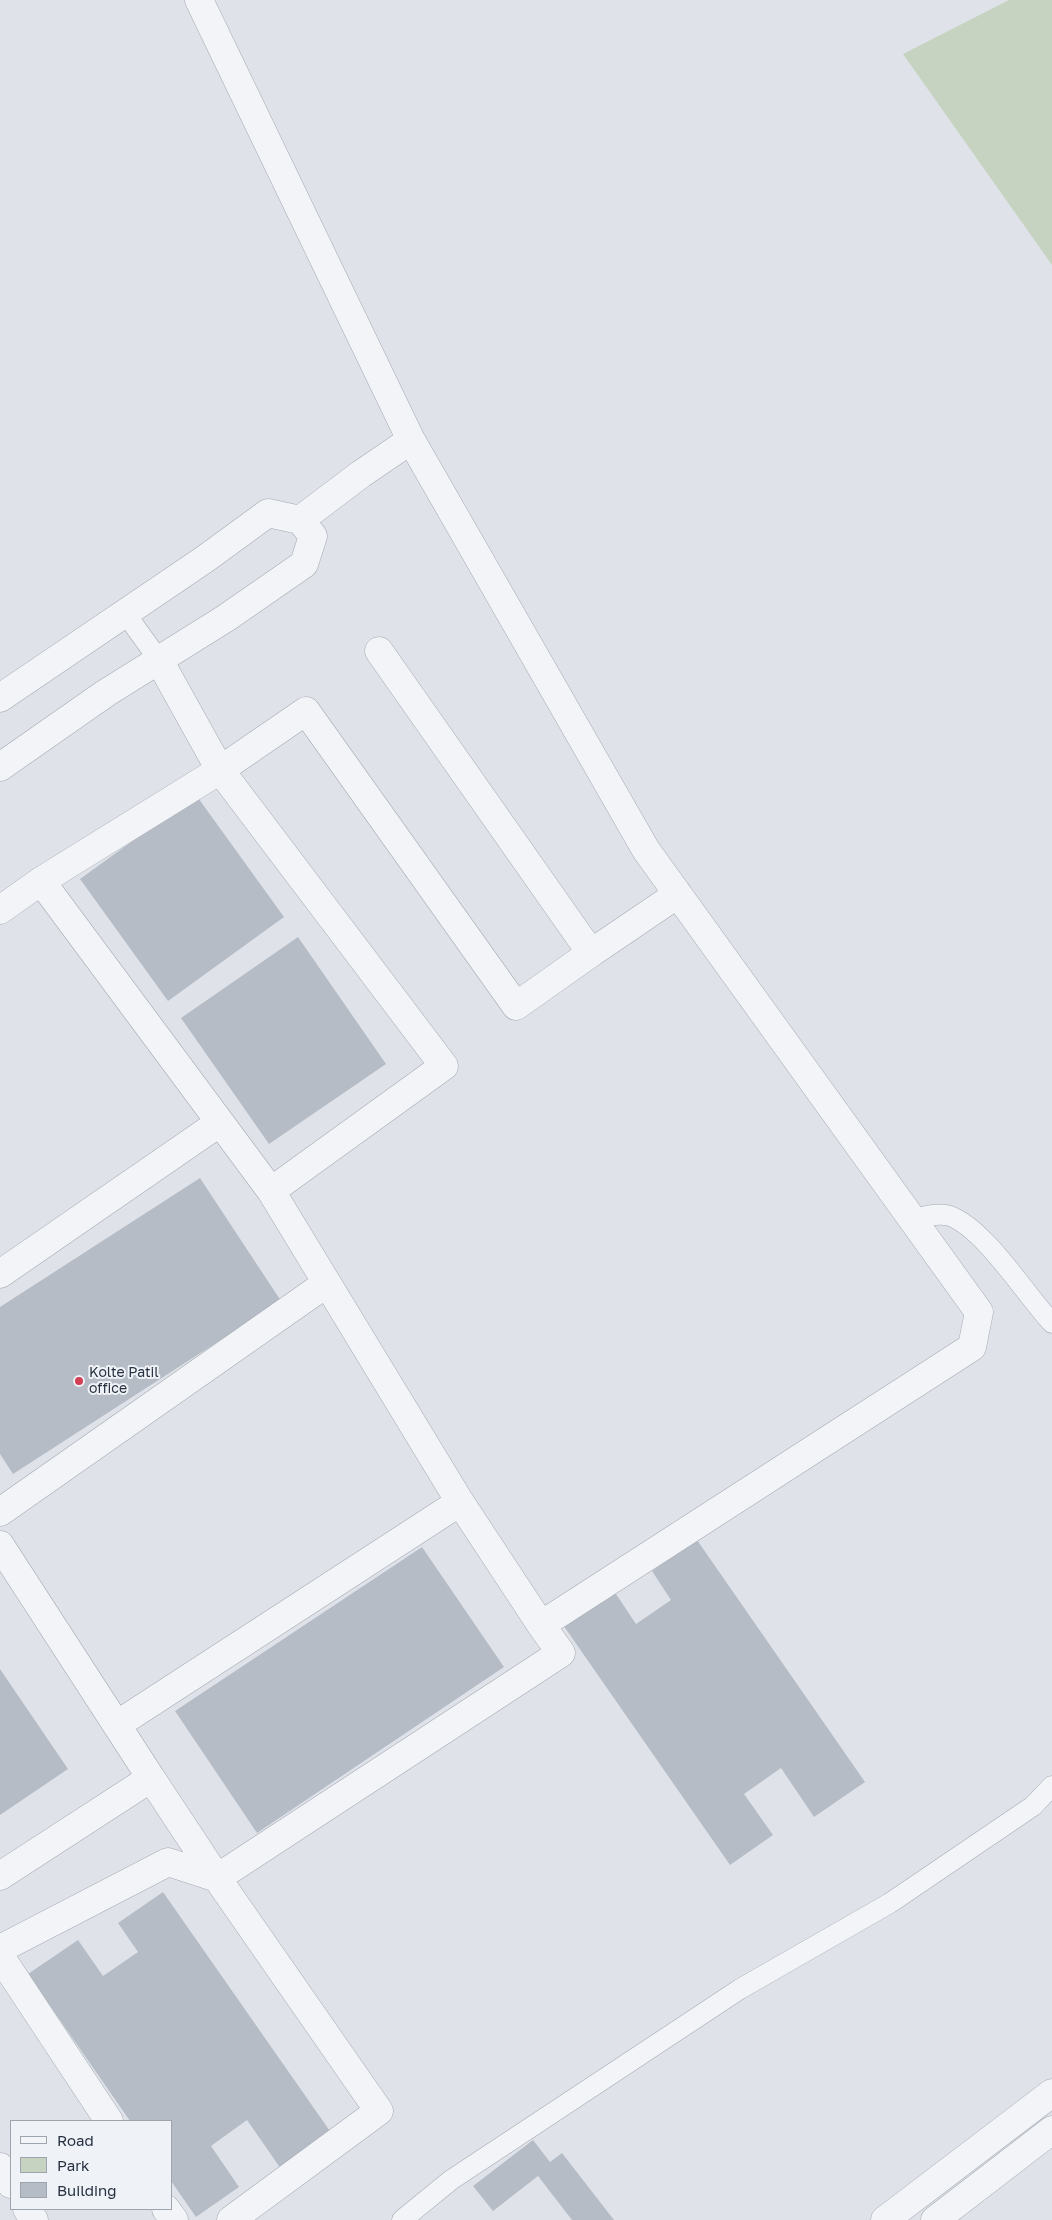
<!DOCTYPE html>
<html>
<head>
<meta charset="utf-8">
<style>
	body { margin:0 }
	#map { position:relative; width:1052px; height:2220px; overflow:hidden; background:#dfe3e9; font-family:"Golos Text",sans-serif }
	canvas { display:block }
	.legend { position:absolute; left:10px; top:2120px; width:162px; height:90px; box-sizing:border-box; background:#eff2f6; border:1px solid #9fa5ae; margin:0; padding:6px 9px; list-style:none; font-size:15px; color:#273141 }
	.legend li { display:flex; align-items:center; gap:10px; height:25px }
	.legend b { width:25px; border:1px solid #9fa5ae }
</style>
</head>
<body>
<div id="map">
<canvas width="1052" height="2220"></canvas>
<ul class="legend">
<li><b style="height:6px;background:#f2f4f7"></b>Road</li>
<li><b style="height:14px;background:#c5d3c0"></b>Park</li>
<li><b style="height:14px;background:#b6bcc6"></b>Building</li>
</ul>
</div>
<script>
const ctx = document.querySelector('canvas').getContext('2d');
ctx.lineJoin = 'round';
function fillPath(path, color) { ctx.fillStyle = color; ctx.fill(path, 'evenodd'); }
function stroke(path, color, width, dash) { ctx.strokeStyle = color; ctx.lineWidth = width; ctx.lineCap = dash ? 'butt' : 'round'; ctx.setLineDash(dash || []); ctx.stroke(path); }
function label(font, color, halo, rows, align = 'center') {
  ctx.font = font + ' "Golos Text",sans-serif'; ctx.lineWidth = 4; ctx.setLineDash([]); ctx.textBaseline = 'middle'; ctx.strokeStyle = halo; ctx.fillStyle = color; for (const [text, x, y, turn = 0] of rows) {
    ctx.save(); ctx.translate(x, y); ctx.rotate((+turn || 0) * Math.PI / 180); ctx.textAlign = isNaN(turn) ? turn : align; if (halo) ctx.strokeText(text, 0, 0); ctx.fillText(text, 0, 0); ctx.restore();
  }
}
const green = new Path2D(`
	M1009,0H1052V265L903,54Z`);
const building = new Path2D(`
	M196,795L284,917L168,1001L80,879Z
	M298,937L386,1064L269,1144L181,1018Z
	M200,1178L281,1301L13,1474L0,1454V1307Z
	M697,1540L865,1782L814,1817L781,1768L744,1794L773,1835L730,1865L561,1622L612,1588L636,1624L671,1600L652,1571Z
	M422,1547L504,1667L257,1833L175,1711Z
	M0,1669L68,1769L0,1815Z
	M163,1892L332,2134L281,2169L247,2120L211,2146L239,2187L196,2217L171,2181V2121H130L28,1974L78,1940L103,1976L138,1952L118,1923Z
	M533,2140L550,2162L562,2153L614,2220H572L538,2176L493,2211L473,2186Z`);
const service = new Path2D(`
	M125,613L159,660
	M912,1219C923,1217 938,1212 950,1216C985,1229 1025,1294 1052,1323
	M402,2220L451,2180L740,1989L890,1903L1033,1806L1052,1786`);
const minor = new Path2D(`
	M199,0L411,440L646,850L979,1312L972,1347L541,1625
	M300,520L361,474L411,440
	M159,660L220,770L444,1066L271,1191L41,881L220,770L306,711L516,1006L591,953L379,651
	M0,698L205,559L268,513L300,520L313,536L304,564L226,618L106,693L0,767
	M0,910L41,881
	M591,953L678,894
	M0,1274L219,1123
	M0,1512L327,1283
	M0,1545L151,1778L0,1876
	M118,1724L460,1502L271,1191
	M151,1778L217,1878L379,2111L231,2220
	M0,1949L168,1862L217,1878L561,1653L541,1625L460,1502
	M0,1956L109,2121
	M0,2167L11,2184
	M27,2209L34,2220
	M166,2209L174,2220
	M885,2220L1052,2093
	M935,2220L1052,2130`);
const markers = [
	[79,1381,5,"#d33f55"]
];
const poiNames = [
	["Kolte Patil",89,1373],
	["office",89,1389]
];
fillPath(green, '#c5d3c0');
fillPath(building, '#b6bcc6');
stroke(service, '#a4aab3', 21);
stroke(minor, '#a4aab3', 29);
stroke(service, '#f2f4f7', 20);
stroke(minor, '#f2f4f7', 28);
for (const [x, y, r, color] of markers) { const dot = new Path2D(); dot.arc(x, y, r, 0, 2 * Math.PI); ctx.fillStyle = color; ctx.fill(dot); stroke(dot, '#eff2f6', 2); }
label('14px', '#273141', '#eff2f6', poiNames, 'left');
</script>
</body>
</html>
